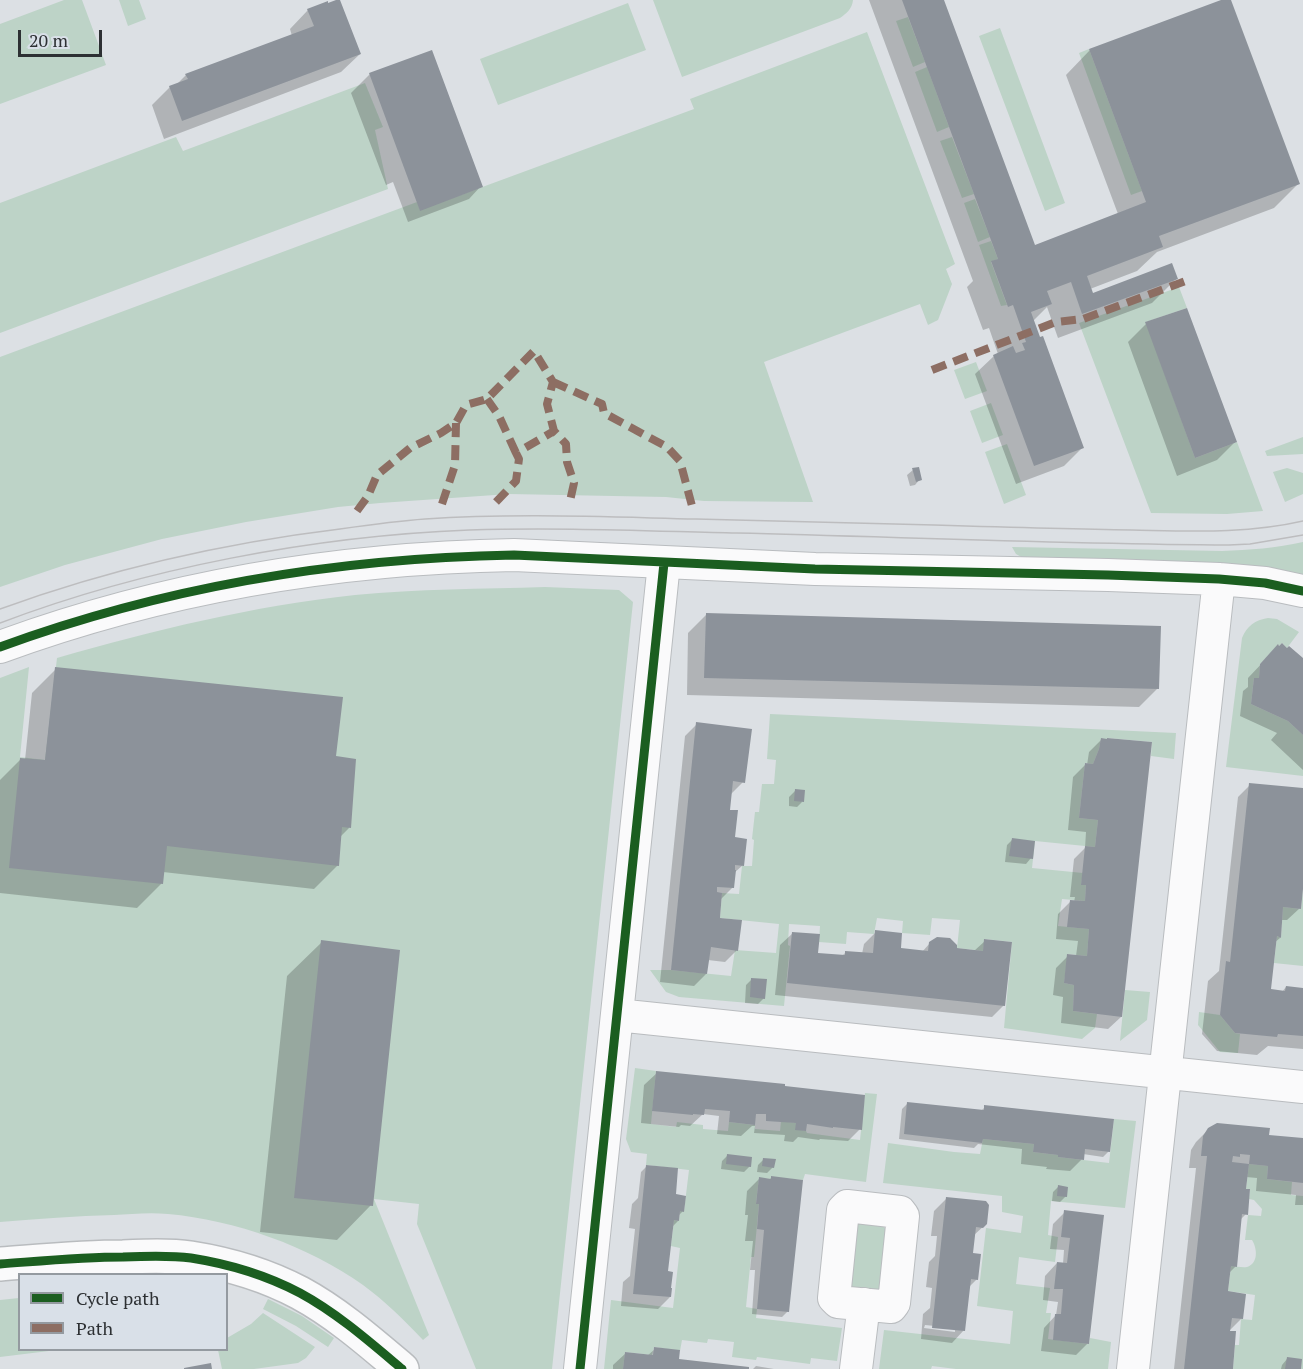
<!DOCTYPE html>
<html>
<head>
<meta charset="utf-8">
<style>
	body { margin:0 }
	#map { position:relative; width:1303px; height:1369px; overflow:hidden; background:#dce0e4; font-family:"PT Serif",serif }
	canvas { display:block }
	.legend { position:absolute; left:18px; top:1273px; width:210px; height:78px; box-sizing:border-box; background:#d9e0e8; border:2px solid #949aa0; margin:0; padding:8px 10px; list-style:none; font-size:18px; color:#2d3033 }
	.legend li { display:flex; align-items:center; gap:12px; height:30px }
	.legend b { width:30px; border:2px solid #949aa0 }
	.scale { position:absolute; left:18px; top:30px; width:84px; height:27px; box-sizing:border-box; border:3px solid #2d3033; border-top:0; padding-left:8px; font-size:18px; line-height:21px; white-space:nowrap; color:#2d3033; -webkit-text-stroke:4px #d9e0e8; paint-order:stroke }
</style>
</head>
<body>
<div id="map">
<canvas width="1303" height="1369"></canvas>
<ul class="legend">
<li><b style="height:8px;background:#1b5e20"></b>Cycle path</li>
<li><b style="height:8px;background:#8d6e63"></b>Path</li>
</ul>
<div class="scale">20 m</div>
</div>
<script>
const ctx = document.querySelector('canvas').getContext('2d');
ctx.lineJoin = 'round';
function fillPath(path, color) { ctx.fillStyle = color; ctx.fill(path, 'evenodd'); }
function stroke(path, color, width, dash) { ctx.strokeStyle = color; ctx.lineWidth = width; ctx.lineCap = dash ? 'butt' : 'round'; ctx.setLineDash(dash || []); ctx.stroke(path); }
const green = new Path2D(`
	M64,0H82L106,65L0,104V24Z
	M119,0H139L146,19L128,26Z
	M653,0H853C852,9 847,13 840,18L682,77Z
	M628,3L646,50L498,105L480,59Z
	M908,17L925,62L913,67L896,21Z
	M1000,28L1065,203L1045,211L979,36Z
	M867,32L955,264L946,269L952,284L938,320L928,325L920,304L764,362L813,502L704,501L666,497L509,494L380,503L338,507L246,522L162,539L65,565L0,587V357L417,202L420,210L694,109L690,99Z
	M1089,49L1142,191L1131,195L1079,53Z
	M927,67L949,127L937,132L915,72Z
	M365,83L383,127L375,130L388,189L0,333V203L176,137L183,151Z
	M952,137L974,194L962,198L940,141Z
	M975,199L990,237L978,242L964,203Z
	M991,241L998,259L991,262L1007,305L1001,306L979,245Z
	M1179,287L1187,308L1146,322L1195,458L1237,442L1263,511L1227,514L1151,513L1079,323Z
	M976,362L987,391L965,399L954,370Z
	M991,403L1003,435L982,443L970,411Z
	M1303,437V454L1267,456L1265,451Z
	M1007,444L1026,495L1004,504L985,452Z
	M1287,468L1303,473V494L1285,502L1273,472Z
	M1303,542V575L1025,559L1016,554L1012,547L1222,551C1249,550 1277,548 1303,542Z
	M545,587L619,590L633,602L552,1369H476L417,1224L419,1204L374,1199L429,1335L423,1340C404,1320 385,1301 363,1285C308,1246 235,1220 168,1214C150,1212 131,1214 114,1215C76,1216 38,1219 0,1222V678L29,667L20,757L45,760L57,658C154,630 253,606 355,595C418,589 482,589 545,587Z
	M1268,618L1277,619L1299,632L1287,648L1282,643L1279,646L1278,645L1260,664L1259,678H1254L1251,704L1288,721L1303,735V776L1226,767L1242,638C1247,626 1255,620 1268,618Z
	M770,714L1176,733L1174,759L1151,756L1152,742L1108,738L1107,739H1101L1099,749L1093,764L1085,763L1079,818L1098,820L1095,847L1035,841L1032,868L1083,873L1081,885H1086L1085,901L1062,899L1058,926L1089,929L1087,956L1068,954L1064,983L1074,985L1073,1011L1097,1014L1095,1028L1082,1039L1004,1028L1012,942L985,939L983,951L957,948L960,920L932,918L930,935L902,933L903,921L877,918L874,934L847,932L846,944L819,942L820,926L789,924L788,945L790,946L784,1006L679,997L666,992L650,970H671L731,976L735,950L776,953L779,924L720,918L722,893L739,894L742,866H752L754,840L752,839L755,812H759L762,784H774L776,760L767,759Z
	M1303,889V966L1274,963L1277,936L1281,938L1283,907L1301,909Z
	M1125,990L1150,992L1147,1020L1120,1041Z
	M1199,1012L1220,1015L1235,1033L1240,1034L1238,1053L1220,1052L1198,1025Z
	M635,1068L656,1071L651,1124L676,1127L677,1122L703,1125V1129L728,1131L729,1122L755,1125V1129L780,1131L781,1121L796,1123V1129L806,1131L807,1133L860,1140L865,1093L877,1094L866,1182L805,1174L803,1180L771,1177V1179L759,1178L756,1203L759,1204L754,1257H751L746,1307L757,1309L756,1318L842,1328L837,1361L811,1358L810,1364L757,1357L756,1360L732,1357L734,1342L708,1339L707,1343L682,1340L680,1351L654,1347L652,1355L625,1352L623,1369H604L611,1300L673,1308L680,1248L671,1246L674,1220L679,1221L680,1211H684L689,1170L646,1165L647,1154L631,1152L626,1139Z
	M1114,1119L1136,1121L1125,1208L1051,1201L1048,1235L1058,1237L1055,1262L1019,1257L1016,1284L1050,1288L1046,1313H1051L1048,1339L1089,1344L1090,1338L1111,1342L1108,1369H956L932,1366L931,1369H879L884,1330L1010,1344L1013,1311L977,1306L986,1228L1021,1233L1023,1216L1002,1212V1196L883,1183L888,1143L954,1152L980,1154L983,1139L1034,1144L1033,1152L1058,1155V1157L1109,1163Z
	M1249,1164L1268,1166L1267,1179L1292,1182L1291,1195L1303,1196V1369H1233L1235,1345H1239L1241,1319L1252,1320L1255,1295L1228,1291L1231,1266C1236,1266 1242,1268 1247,1267C1259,1263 1257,1248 1252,1240H1245L1248,1215L1261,1216L1262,1209L1254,1200L1249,1199L1250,1189H1246Z
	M858,1223L882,1225L889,1233L883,1285L875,1292L852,1289L847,1280L851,1231Z
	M19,1298L20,1350H57L0,1357V1300Z
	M268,1299L302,1316L334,1338L328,1347L296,1326L263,1309Z
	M263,1313L315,1347L306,1358L298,1363L254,1369H222L218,1350H226L227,1338L251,1324Z`);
const shadow = new Path2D(`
	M869,0H942L1034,247L1118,214L1066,75L1090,50L1226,0H1229L1298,184L1274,208L1157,252L1137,271L1090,289L1093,295L1176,279L1152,303L1058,338L1047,307L1033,321L1083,447L1064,466L1016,484L975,374L994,356L998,354L989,328L983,330L967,287L973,281Z
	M308,10L360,54L341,72L164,139L152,105L170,87L176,85L186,75L292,36L290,29Z
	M370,74L481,186L469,199L408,222L393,182L386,185L351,93Z
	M1146,324L1235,442L1217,460L1177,476L1128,342Z
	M913,470L920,479L915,485L910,486L907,475Z
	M706,615L1158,688L1139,707L687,695L688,633Z
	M1266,659L1303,660V770L1271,740L1277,733L1240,716L1243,691L1248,687V678Z
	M56,669L334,757L349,828L340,837L338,865L314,889L163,872L161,884L137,908L0,893V780L21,759L25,760L32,693Z
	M697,724L743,782L731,794L728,811L734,838L743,865L734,873L733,887L721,899L718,919L737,950L725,962L708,960L706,974L694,986L660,982L685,736Z
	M1101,740L1121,1017L1108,1029L1061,1023L1063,997L1053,995L1056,968L1068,956H1076L1078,941L1056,939L1058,914L1071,901L1074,902L1075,897H1070L1074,859L1085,848L1086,832L1068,830L1073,777L1085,765H1087L1089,752Z
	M1250,785L1303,790V859L1300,908L1287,920H1281L1280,938L1274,943L1269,990L1282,992L1286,987L1303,989V1049L1268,1046L1257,1055L1217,1051L1202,1034L1208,981L1219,971L1238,797Z
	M795,791L802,802L797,807L789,806V797Z
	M1012,840L1031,858L1026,864L1005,862L1007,845Z
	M876,932L899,949L922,952L930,943L955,949L974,951L985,941L1004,1005L992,1017L775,995L780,945L793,933L816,954L841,957L846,952L862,954L864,944Z
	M322,942L371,1205L337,1240L260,1232L287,976Z
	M752,979L764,998L758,1004L745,1003L746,985Z
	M657,1073L860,1129L848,1141L820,1139L819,1140L798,1137L793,1142L784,1141L785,1135L754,1133L755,1126H752L741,1136L717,1134L719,1116L703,1114L690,1126L681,1125L679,1127L641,1123L644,1085Z
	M908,1103L981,1111L985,1107L1109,1151L1103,1157L1083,1154L1082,1159L1070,1171L1046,1169L1047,1167L1021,1164L1022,1149L978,1144L974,1148L899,1139L902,1109Z
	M1209,1129L1303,1140V1205H1295L1296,1195L1256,1191L1257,1178L1246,1177L1245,1190L1246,1214L1240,1220L1236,1266L1229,1273L1227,1293L1242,1318L1228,1332L1231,1369H1174L1196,1168H1189L1191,1150L1196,1142Z
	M727,1156L750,1166L744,1172L721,1169L722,1161Z
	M764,1159L773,1167L767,1173L757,1172L758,1165Z
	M646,1167L674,1193L683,1211L678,1216V1221L672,1227L667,1271L670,1297L658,1309L621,1306L623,1282L630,1276L635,1229L629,1228L632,1204L638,1198L641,1172Z
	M771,1178L788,1311L782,1317L752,1314L755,1270H750L753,1241H745L748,1215H745L747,1191L759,1179L769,1180Z
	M1058,1187L1066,1196L1060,1202L1052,1201L1053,1192Z
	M946,1199L986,1224L973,1236L971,1254L977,1279L968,1288L964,1330L952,1343L921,1339L923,1314L930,1308L932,1288L926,1287L929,1262L935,1256L937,1236H931L934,1211ZM925,1325L955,1328V1332L924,1328Z
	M1065,1212L1103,1216L1088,1343L1076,1355L1041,1351L1044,1328L1056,1315L1058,1302L1043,1300L1045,1276L1057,1263L1063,1264L1064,1250L1050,1249L1053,1224Z
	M655,1349L676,1369H613V1365L626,1353L647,1356Z
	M1287,1359L1299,1369H1281L1282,1365Z
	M756,1366L774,1369H753Z`);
const building = new Path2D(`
	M336,0H340L361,54L182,121L169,86L188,79L185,74L314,26L307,9L328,1V3Z
	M902,0H944L1035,245L1146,202L1089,49L1221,0H1231L1300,184L1159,236L1163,247L1087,276L1093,293L1172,263L1178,279L1082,314L1071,282L1047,291L1052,304L1031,312L1040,337L1043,336L1084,448L1034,466L993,355L1013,346L1016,353L1025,350L1022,343L1026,342L1013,305L1008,307L991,261L998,259Z
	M432,50L483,187L420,211L369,73Z
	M1187,308L1237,442L1195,458L1145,322Z
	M919,467L922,480L916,482L912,468Z
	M706,613L1161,626L1159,689L704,678Z
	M1282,643L1287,648L1289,646L1303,658V735L1288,721L1251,704L1254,678H1259L1260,664L1278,644L1279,646Z
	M55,667L343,697L336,756L356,759L351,828L342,827L339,866L167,846L163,884L9,868L20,758L45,760Z
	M696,722L752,729L745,783L733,781L730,810H738L735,837L747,839L744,866L735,865V870H736L734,888L717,887V892L722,893L720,918L742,920L738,951L711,947L707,974L671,970Z
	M1101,738L1107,739V738L1152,742L1122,1017L1073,1011L1074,985L1064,983L1067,954L1087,956L1089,929L1067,927L1070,900L1085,901L1086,885H1081L1085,846L1095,847L1098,820L1079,818L1085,763L1093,764L1099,749Z
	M1249,783L1303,788V889L1301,909L1283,907L1281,938L1277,936L1271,989L1285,991L1286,986L1303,988V1036L1278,1034L1277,1037L1235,1033L1220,1015L1226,961L1230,962Z
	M795,789L805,790L804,802L794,801Z
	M1012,838L1035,841L1033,859L1009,856Z
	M875,930L902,933L901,948L928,951L929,942L937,937L950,938L957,945V948L983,951L984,939L1012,942L1005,1006L787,983L792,932L820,934L818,953L845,955V951L873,953Z
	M321,940L400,950L373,1206L294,1198Z
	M751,978L767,979L765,999L750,997Z
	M656,1071L785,1084V1086L865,1095L862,1130L833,1127V1128L807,1124L806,1131L795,1130L796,1123L766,1121V1114H756L755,1125L729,1122L730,1111L705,1109L704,1115L693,1114V1115L652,1111Z
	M907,1102L984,1110V1105L1114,1119L1110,1152L1085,1149L1084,1160L1058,1157V1155L1033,1152L1034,1144L983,1139L982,1143L904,1134Z
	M1217,1123L1270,1128L1269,1135L1303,1138V1183L1267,1179L1268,1166L1249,1164L1250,1155L1240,1154V1157L1233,1156L1232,1162L1249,1164L1246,1189H1250L1248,1215L1242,1214L1237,1267L1231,1266L1228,1291L1246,1294L1243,1319L1232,1318L1230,1331H1236L1233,1369H1184L1207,1156H1201L1203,1136L1208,1128Z
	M727,1154L752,1157L751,1167L726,1164Z
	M763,1158L776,1159L774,1168L762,1166Z
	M646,1165L678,1168L676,1194L686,1196L684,1212L680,1211L679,1221L674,1220L668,1271L673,1272L671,1288H672L671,1297L633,1294Z
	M771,1176L803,1180L789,1312L757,1309L764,1230L757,1229L759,1204H756L759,1177L771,1179Z
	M1058,1185L1068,1187L1067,1197L1057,1196Z
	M946,1197L986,1201L989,1205L987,1224L983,1228L976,1227L973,1253L981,1254L978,1280L971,1279L965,1331L932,1328Z
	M1064,1210L1104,1215L1089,1344L1053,1340L1055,1314H1061L1063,1289H1054L1057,1262L1067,1263L1070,1238L1061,1237Z
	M654,1347L680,1350L679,1359L749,1367V1369H623L625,1352L653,1355Z
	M1287,1357L1302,1359L1301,1369H1285Z
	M211,1363L212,1369H184V1368Z`);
const minor = new Path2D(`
	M0,647C164,587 340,558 514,555L815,569L1108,575L1219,579L1265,583L1303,591
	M617,1015L1303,1087
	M847,1206L900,1212L903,1216L894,1303L891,1307L838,1302L834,1298L843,1210Z
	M580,1369L664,563
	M856,1369L864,1304
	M1133,1369L1219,579`);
const tertiary = new Path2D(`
	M0,1264C41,1261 82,1257 123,1257C146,1256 169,1255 191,1258C229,1264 266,1275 300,1293C337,1313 370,1342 402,1369`);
const tram = new Path2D(`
	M0,609C110,569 224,543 340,529C368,525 397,521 425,519C515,513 606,517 696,519C775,521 855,523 934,525C1000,527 1066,529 1132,530C1190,531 1247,534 1303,521
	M0,623C145,568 315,536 469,530C558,527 648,531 737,533C901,537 1065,544 1229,545L1250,544L1303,535`);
const quiet = new Path2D(`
	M932,370L1056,322L1083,319L1191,279
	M553,382L602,404L604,413L667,447L680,461L692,506
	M487,399L499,416L516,453
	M496,502L516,481L519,459L516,453L554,431
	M442,504L455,465L456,423
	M357,511L368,496L377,475L410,448L441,433L456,423L466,405L487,399L534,351L553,382L547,404L554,431L566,444L567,462L574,483L570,501`);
const cycleway = new Path2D(`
	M0,647C164,587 340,558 514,555L815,569L1108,575L1219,579L1265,583L1303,591
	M0,1264C41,1261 82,1257 123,1257C146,1256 169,1255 191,1258C229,1264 266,1275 300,1293C337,1313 370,1342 402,1369
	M580,1369L664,563`);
fillPath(green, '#bdd3c7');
fillPath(shadow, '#0003');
fillPath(building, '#8c929a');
stroke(minor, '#b9bcbf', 34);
stroke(tertiary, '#b9bcbf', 36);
stroke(minor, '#fafafb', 32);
stroke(tertiary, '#fafafb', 33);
stroke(tram, '#bdbdbf', 1.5);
stroke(quiet, '#8d6e63', 8, [15, 8]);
stroke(cycleway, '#1b5e20', 9);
</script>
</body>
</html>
